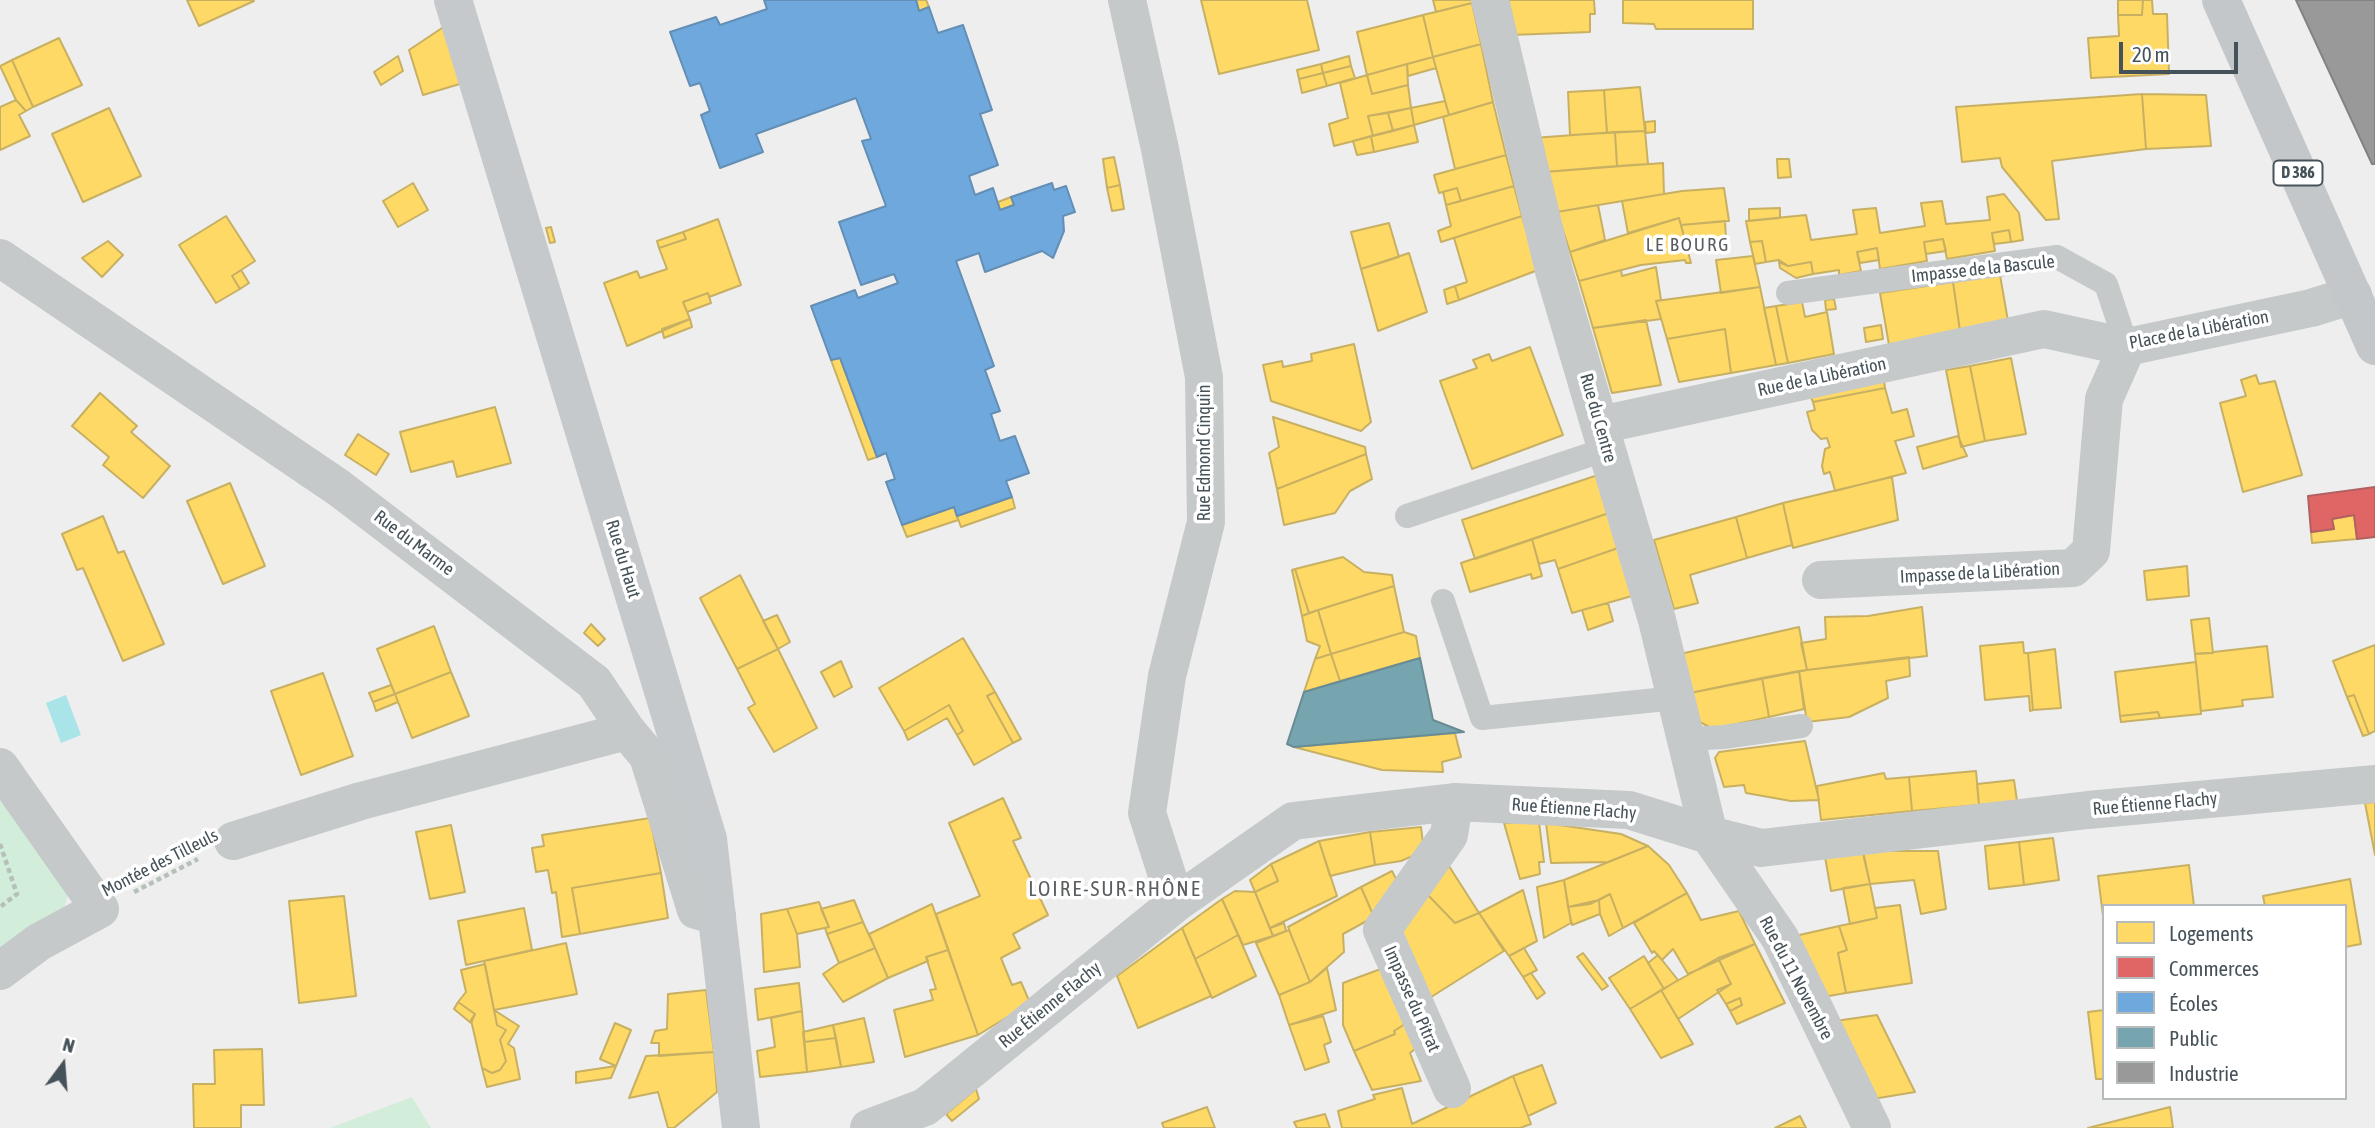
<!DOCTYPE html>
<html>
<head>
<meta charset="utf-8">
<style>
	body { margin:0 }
	#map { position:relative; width:2375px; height:1128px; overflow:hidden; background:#eee; font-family:"Asap Condensed",sans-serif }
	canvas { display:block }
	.legend { position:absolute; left:2102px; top:904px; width:245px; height:196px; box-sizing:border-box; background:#fff; border:2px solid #b5babd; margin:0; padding:9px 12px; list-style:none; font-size:21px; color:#465259 }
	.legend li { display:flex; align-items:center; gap:14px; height:35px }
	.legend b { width:35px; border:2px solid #b5babd }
	.north { position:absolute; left:28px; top:1030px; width:70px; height:70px; -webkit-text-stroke:5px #fff; paint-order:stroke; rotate:16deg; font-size:19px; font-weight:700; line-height:28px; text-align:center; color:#465259 }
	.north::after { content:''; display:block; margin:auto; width:24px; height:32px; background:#465259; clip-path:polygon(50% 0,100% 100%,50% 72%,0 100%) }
	.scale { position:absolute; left:2119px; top:42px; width:119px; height:32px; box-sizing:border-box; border:4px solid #465259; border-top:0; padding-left:9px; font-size:21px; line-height:24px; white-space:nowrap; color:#465259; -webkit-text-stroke:5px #fff; paint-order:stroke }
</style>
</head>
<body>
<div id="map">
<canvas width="2375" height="1128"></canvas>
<ul class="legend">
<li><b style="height:19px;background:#ffd966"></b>Logements</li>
<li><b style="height:19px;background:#e06666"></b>Commerces</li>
<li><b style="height:19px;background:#6fa8dc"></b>Écoles</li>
<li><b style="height:19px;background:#76a5af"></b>Public</li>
<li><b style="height:19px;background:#999"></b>Industrie</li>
</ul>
<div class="north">N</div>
<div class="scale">20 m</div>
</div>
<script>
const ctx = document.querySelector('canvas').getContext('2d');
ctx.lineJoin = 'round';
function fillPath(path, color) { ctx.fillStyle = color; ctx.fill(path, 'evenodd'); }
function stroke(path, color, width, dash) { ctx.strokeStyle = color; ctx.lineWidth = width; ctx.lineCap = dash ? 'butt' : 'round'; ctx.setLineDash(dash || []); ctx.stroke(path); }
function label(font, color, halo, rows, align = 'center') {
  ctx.font = font + ' "Asap Condensed",sans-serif'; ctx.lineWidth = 7; ctx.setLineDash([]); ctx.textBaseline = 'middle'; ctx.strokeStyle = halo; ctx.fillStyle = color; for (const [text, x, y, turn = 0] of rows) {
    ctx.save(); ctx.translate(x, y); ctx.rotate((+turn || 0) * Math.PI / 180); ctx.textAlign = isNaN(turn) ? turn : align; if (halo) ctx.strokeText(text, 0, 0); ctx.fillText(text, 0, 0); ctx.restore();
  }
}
const green = new Path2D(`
	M0,784L68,894L63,913L0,959Z
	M412,1097L431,1128H330Z`);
const water = new Path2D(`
	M66,695L81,735L61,743L46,703Z`);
const homes = new Path2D(`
	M187,0H253L254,1L199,26Z
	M916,0H926L929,7L919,11Z
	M1201,0H1307L1319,50L1219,74Z
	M1433,0H1472V3L1436,12Z
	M1509,0H1594L1595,14H1590V32L1511,35Z
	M1623,0H1753V29H1656L1654,24L1623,23Z
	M2118,0H2143L2142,15H2118Z
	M2143,0H2152L2153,14H2167L2169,74L2091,78L2088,38L2119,36L2118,15H2142Z
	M1472,3L1481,44L1433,57L1423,15Z
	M1423,15L1433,57L1367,75L1357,32Z
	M445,26L463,83L423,95L409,50Z
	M59,38L82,85L33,107L12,60Z
	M1481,44L1493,102L1449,115L1433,57Z
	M398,56L403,71L381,85L374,72Z
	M1349,56L1351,66L1323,73L1321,64Z
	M1433,57L1436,68L1408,76L1407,64Z
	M12,60L33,107L26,111L16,100L0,66Z
	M1321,64L1323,73L1299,79L1297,70Z
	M1407,64L1408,85L1372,94L1367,75Z
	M1351,66L1355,78L1327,86L1323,73Z
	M1323,73L1327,86L1302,93L1299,79Z
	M1367,75L1372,94L1408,85L1411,108L1368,116L1373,136L1334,146L1329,124L1348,118L1340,83Z
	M1640,87L1645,131L1607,133L1604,90Z
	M1604,90L1607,133L1570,135L1568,92Z
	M2142,94L2146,149L2052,161L2059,219L2046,220L2002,167L2000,158L1962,162L1956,107Z
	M2142,94L2206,95L2211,146L2146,149Z
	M16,100L26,111L19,115L30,136L0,150V107Z
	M1445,101L1449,115L1414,125L1411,108Z
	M1493,102L1506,155L1455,169L1443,117Z
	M109,108L141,176L83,202L52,134Z
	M1411,108L1414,125L1393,131L1388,113Z
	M1388,113L1393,131L1373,136L1368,116Z
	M1655,121V132L1646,133L1645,122Z
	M1414,125L1418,142L1374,152L1371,136Z
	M1645,131L1648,164L1617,166L1615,132Z
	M1615,132L1617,166L1544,172L1533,138Z
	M1371,136L1374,152L1357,155L1353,141Z
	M1506,155L1514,186L1461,201L1457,188L1439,193L1434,175Z
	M1114,157L1120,185L1107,188L1103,159Z
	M1777,159H1789L1791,177L1778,178Z
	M1663,163L1664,194L1557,212L1544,172Z
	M413,183L428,210L398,227L383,201Z
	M1120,185L1124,209L1112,211L1107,188Z
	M1514,186L1522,216L1441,242L1438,231L1451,226L1446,205Z
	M1457,188L1461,201L1446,205L1443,192Z
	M1724,188L1729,221L1681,225L1679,218L1628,233L1622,201L1682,191Z
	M2004,194L2019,213L2023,240L2011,242L2009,230L1992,233L1995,251L1947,259L1943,239L1924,242L1927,261L1880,269L1877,248L1857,252L1861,271L1839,275V270L1813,274L1811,262L1788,266L1779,260L1766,262L1762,241L1750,242L1746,221L1806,215L1811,240L1857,234L1853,210L1876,208L1880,233L1925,226L1921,203L1942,201L1946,224L1990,220L1987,197Z
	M1011,197L1014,205L1000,210L998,202Z
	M1598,205L1605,240L1570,252L1557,212Z
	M1780,208V218L1749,221V209Z
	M226,216L255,261L232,276L240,289L216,303L179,245Z
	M1522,216L1538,270L1459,300L1455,286L1467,282L1454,238Z
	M1679,218L1691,263H1686L1685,260L1641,265L1579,281L1570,252Z
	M718,219L741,285L709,297L708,293L683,302L690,319L627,346L604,283L637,271L640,278L667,269L659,248L686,239L683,232Z
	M1725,221L1726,239L1686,244L1681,225Z
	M1389,223L1399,257L1361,269L1351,232Z
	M551,227L555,242L550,243L546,228Z
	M2009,230L2011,242L1994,244L1992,233Z
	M683,232L686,239L659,248L657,241Z
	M1943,239L1946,251L1926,254L1924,242Z
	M108,241L123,255L102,277L82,258Z
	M1762,241L1766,262L1755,264L1750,242Z
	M1877,248L1879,260L1860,263L1857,252Z
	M1409,253L1427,312L1378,331L1361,269Z
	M1753,256L1760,287L1721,293L1716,260Z
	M1779,262L1788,266L1811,262L1813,274L1796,278L1780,268Z
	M1656,267L1661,300L1656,301L1661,319L1593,328L1579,281L1621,270L1622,276Z
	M241,270L249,283L240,289L232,276Z
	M2000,275L2008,321L1960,331L1953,282Z
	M1953,282L1960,331L1889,345L1880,293Z
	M1455,286L1459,300L1447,304L1444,290Z
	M1760,287L1776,365L1731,373L1725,329L1667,339L1656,301Z
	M708,293L711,303L687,312L683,302Z
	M1834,299L1836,309L1826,310L1825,300Z
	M1802,302L1805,317L1827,312L1834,354L1788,363L1776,306Z
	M1776,306L1788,363L1776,365L1764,308Z
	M690,319L692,327L664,338L662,329Z
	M1646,320L1661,385L1612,393L1593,328Z
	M1881,325L1883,339L1866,342L1864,328Z
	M1725,329L1731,373L1679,382L1667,339Z
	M1354,344L1371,422L1361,431L1271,401L1263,365L1282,361L1283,367L1312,361L1311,354Z
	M1530,347L1563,435L1472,469L1440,381L1477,368L1473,360L1489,354L1492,361Z
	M840,358L877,457L868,460L831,360Z
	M2011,358L2026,434L1985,441L1970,366Z
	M1970,366L1985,441L1961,447L1946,370Z
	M2256,375L2259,384L2275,381L2302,475L2243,492L2220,403L2246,396L2241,380Z
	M1884,381L1885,388L1813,402L1810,395Z
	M1885,388L1892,413L1907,409L1914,436L1895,441L1906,473L1835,491L1830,472L1824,474L1822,466L1825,449L1830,447L1827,438L1821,439L1812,430L1807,412L1815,410L1813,402Z
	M100,393L137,426L131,432L170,466L143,498L103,465L109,457L72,426Z
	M495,407L511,463L457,477L453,461L411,472L400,432Z
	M1273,417L1365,447L1366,454L1277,489L1269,453L1279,447Z
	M358,434L389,454L376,475L345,455Z
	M1958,436L1967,456L1923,469L1917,447Z
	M1366,454L1372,479L1350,491L1335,513L1284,525L1277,489Z
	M1598,475L1609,513L1475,559L1462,520Z
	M1892,477L1898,520L1793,548L1783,503Z
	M230,483L265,566L223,584L187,501Z
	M1012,497L1015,508L961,527L957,516Z
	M1783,503L1792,545L1747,558L1736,517Z
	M954,507L958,520L907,537L902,525Z
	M1609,513L1618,548L1558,569L1555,560L1539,564L1532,539Z
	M2354,515L2357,539L2312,543L2311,532L2334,529L2332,519Z
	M103,516L118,553L124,551L164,644L123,661L83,568L77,570L62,534Z
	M1736,517L1747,558L1690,575L1698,603L1674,609L1654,540Z
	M1532,539L1542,576L1532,579L1531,574L1470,592L1461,563Z
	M1618,548L1632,596L1572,613L1558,569Z
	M1343,557L1364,572L1392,575L1394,586L1309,613L1295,569Z
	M2187,566L2189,596L2147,600L2144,571Z
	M1295,569L1309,613L1302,616L1292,570Z
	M740,575L778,649L737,669L700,598Z
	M1394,586L1404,632L1331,654L1318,610Z
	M1608,603L1613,621L1588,630L1582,610Z
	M1922,607L1927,656L1807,670L1801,643L1826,639L1825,617L1868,616Z
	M1318,610L1331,654L1315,659L1320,646L1307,641L1302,616Z
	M777,615L790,642L778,649L763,621Z
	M2209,618L2213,653L2195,654L2191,620Z
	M591,624L605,639L598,646L584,633Z
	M434,626L451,672L395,694L377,649Z
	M1799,627L1807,670L1690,693L1680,654Z
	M1404,632L1416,636L1420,658L1340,681L1331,654Z
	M963,638L995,692L987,696L1013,743L974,765L957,735L963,731L949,705L904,731L879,688Z
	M2023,642L2024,653H2028L2033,710L2030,711L2029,696L1985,700L1980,646Z
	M2375,645V731L2369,734L2354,695L2347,697L2333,661Z
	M2267,646L2273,697L2242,700L2243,706L2201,711L2195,654Z
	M778,649L817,728L774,752L748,708L755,704L737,669Z
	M2055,649L2061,708L2033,710L2028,653Z
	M1331,654L1340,681L1304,692L1315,659Z
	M1909,657L1910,676L1886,681L1888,698L1849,717L1807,722L1799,671Z
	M841,661L852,687L834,697L821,672Z
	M2196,662L2201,714L2160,718L2158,712L2120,716L2115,672Z
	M1799,671L1804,709L1769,717L1762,678Z
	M451,672L469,716L412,738L395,694Z
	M323,673L353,756L301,775L271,691Z
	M1762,678L1769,717L1713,729L1698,721L1690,693Z
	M391,685L395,694L373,702L369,693Z
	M995,692L1021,739L1013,743L987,696Z
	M395,694L398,702L376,711L373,702Z
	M2354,695L2369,734L2363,736L2347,697Z
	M949,705L963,731L957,735L947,718L908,740L904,731Z
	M2158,712L2160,718L2121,722L2120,716Z
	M1455,733L1461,757L1442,762L1443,772L1382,770L1294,747Z
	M1805,741L1819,800L1791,801L1746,793L1744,785L1724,787L1715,758L1719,752Z
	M1976,771L1979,805L1912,811L1909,777Z
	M1884,773L1886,779L1909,777L1912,811L1821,820L1817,786Z
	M2014,780L2017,801L1979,805L1977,784Z
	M1003,798L1021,838L1013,841L1048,915L1013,934L1020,948L1001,958L1012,985L1021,982L1030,1003L978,1035L936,914L980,896L949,823Z
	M2375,802V855L2365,803Z
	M650,818L661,873L572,888L580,934L562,937L556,892L552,893L548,870L536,872L532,848L544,846L542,835Z
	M1539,822L1544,862H1539L1540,874L1520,879L1504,823Z
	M1546,823L1621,834L1648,846L1608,862L1551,863Z
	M451,825L465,892L430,899L416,832Z
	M1421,827L1424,851L1401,861L1375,865L1370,832Z
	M1370,832L1375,865L1330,876L1319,841Z
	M2053,838L2059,880L2024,885L2019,842Z
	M1319,841L1337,896L1270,928L1255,892L1278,881L1271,864Z
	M2019,842L2024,885L1989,889L1985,846Z
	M1648,846L1669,865L1687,893L1623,928L1610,894L1590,904L1568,907L1564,880Z
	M1862,849L1870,884L1831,891L1824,851Z
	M1863,851H1938L1946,909L1921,914L1914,880L1870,884Z
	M1447,863L1479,913L1455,923L1424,891Z
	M1271,864L1278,881L1255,892L1250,880Z
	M2189,865L2194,906H2104V924L2098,876Z
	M1392,871L1400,887L1374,917L1361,887Z
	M661,873L668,918L580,934L572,888Z
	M2350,879L2361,944L2345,947V906H2265L2263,896Z
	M1564,880L1571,923L1544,938L1537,887Z
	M1870,884L1877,918L1850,924L1843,888Z
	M1361,887L1374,917L1343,934L1344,952L1310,982L1288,927Z
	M1523,890L1537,941L1509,956L1479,913Z
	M1235,891L1255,892L1273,936L1243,945L1222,899Z
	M1424,891L1455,923L1479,913L1504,951L1420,1004L1399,923Z
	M1687,893L1701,920L1739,911L1755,944L1688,974L1673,949L1662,960L1654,951L1652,953L1634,923Z
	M1610,894L1623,928L1609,936L1600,914L1599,900Z
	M344,896L356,996L299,1003L289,901Z
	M1222,899L1238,935L1195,959L1182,928Z
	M854,900L863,922L827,934L825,928L829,927L821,909Z
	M1599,900L1600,914L1572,925L1568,907Z
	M819,902L829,927L797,934L787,909Z
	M932,904L948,950L926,957L928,961L888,978L869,934Z
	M1900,905L1912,983L1846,993L1838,953L1847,950L1839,926L1877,918L1875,908Z
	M524,908L532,950L466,965L458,921Z
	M787,909L797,934L800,967L764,972L761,914Z
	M863,922L875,948L839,963L827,934Z
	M1284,923L1286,931L1273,936L1270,928Z
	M1839,926L1847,950L1838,953L1846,993L1823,997L1795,936Z
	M1182,928L1211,996L1138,1028L1117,976Z
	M1289,930L1310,982L1279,995L1256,943Z
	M1238,935L1256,976L1212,998L1195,959Z
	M566,943L577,994L494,1010L484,961Z
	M1755,944L1785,1003L1737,1024L1730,1011L1742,1005L1740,998L1726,1004L1717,990L1731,984L1718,958Z
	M875,948L888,978L843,1002L823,974L839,963Z
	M1524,948L1537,970L1523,977L1509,956Z
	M948,950L978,1035L905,1057L894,1010L933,1000L930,990L936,989L926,957Z
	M1583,953L1608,986L1602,990L1577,957Z
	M1658,955L1678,980L1664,989L1648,963Z
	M1644,956L1664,989L1630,1009L1609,978Z
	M1718,958L1731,984L1678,1019L1661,990Z
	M485,964L497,1025L506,1030L500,1040L506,1061L500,1070L492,1073L482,1068L471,1020L475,1014L458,1002L466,992L461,970Z
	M1386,967L1413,1019L1394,1031L1395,1034L1354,1051L1343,1025V983Z
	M1327,968L1336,1010L1289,1025L1279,995L1310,982Z
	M1531,973L1545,993L1537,999L1523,977Z
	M799,983L802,1011L758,1020L755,989Z
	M706,990L714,1052L659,1056V1043H651L655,1031L667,1029L668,994Z
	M1661,990L1693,1044L1661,1058L1630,1009Z
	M1740,998L1742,1005L1730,1011L1726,1004Z
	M458,1002L475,1014L471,1023L454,1009Z
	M494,1010L519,1026L508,1044L514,1048L520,1079L487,1087L482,1068L492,1073L500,1070L506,1061L500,1040L506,1030L497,1025Z
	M2104,1010V1079H2096L2088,1012Z
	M802,1011L807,1072L760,1077L757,1051L775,1047L771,1018Z
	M1877,1015L1915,1092L1873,1099L1835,1021Z
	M1323,1016L1331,1042L1324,1045L1329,1062L1305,1070L1289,1025Z
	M864,1018L874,1062L841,1067L833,1025Z
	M1413,1019L1425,1041L1410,1053L1421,1081L1372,1090L1354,1051L1395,1034L1394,1031Z
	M615,1023L631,1030L616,1066L600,1059Z
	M833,1025L836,1038L804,1042L803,1032Z
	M836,1038L841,1067L807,1072L804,1042Z
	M262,1049L264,1105H241V1128H194L193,1084H215L214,1050Z
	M714,1052L717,1092L674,1128H668L658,1092L629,1098L646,1056Z
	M1542,1065L1556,1103L1528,1116L1513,1076Z
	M616,1066L611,1078L576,1083V1072Z
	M1513,1076L1531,1124L1520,1128H1342L1338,1111L1375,1099L1373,1095L1402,1088L1412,1124Z
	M976,1089L979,1099L952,1121L946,1114Z
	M1207,1107L1215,1128H1164L1162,1123Z
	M2170,1107L2173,1128H2088Z
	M1325,1114L1330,1128H1297L1294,1122Z
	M1800,1116L1806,1128H1775Z`);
const shops = new Path2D(`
	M2375,487V537L2357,539L2354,515L2332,519L2334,529L2311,532L2308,496Z`);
const schools = new Path2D(`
	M764,0H916L919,11L929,7L938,33L963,25L992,110L980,114L998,165L969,176L975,195L993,188L1000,210L1014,205L1011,197L1052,183L1054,190L1066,186L1075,212L1063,216L1064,231L1053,258L1042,251L985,272L979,253L956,261L994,366L985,370L1000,411L991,414L1000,441L1015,436L1029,473L1006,481L1012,497L957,516L954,507L902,525L886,482L895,479L886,453L877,457L840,358L831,360L811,306L855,290L858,298L898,283L894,274L861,285L839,222L886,206L862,141L871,139L856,98L756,134L763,152L720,168L701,115L710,111L700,83L690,86L670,32L716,17L720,25L767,9Z`);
const public = new Path2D(`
	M1420,658L1433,720L1464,732L1294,747L1287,744L1304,692Z`);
const industry = new Path2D(`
	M2296,0H2375V164H2372Z`);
const path = new Path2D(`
	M0,844L17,894L0,907
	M134,892L198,859`);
const lane = new Path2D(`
	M1788,293L2057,257L2106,284L2127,347
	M1407,516L1607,449
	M1443,601L1482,718L1676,698
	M1686,739L1724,737L1801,726`);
const street = new Path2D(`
	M1127,0L1160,149L1204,377L1206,522L1167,676L1147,813L1176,903
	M1490,0L1554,271L1657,620L1709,835L1780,938L1872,1128
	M0,258L339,488L594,682L627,731L648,756L696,910L717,916
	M1600,425L2044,329L2127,347L2311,308L2353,295
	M1821,580L2073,568L2091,551L2104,399L2127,347
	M0,767L100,909L39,942L0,971
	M233,841L361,801L627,731
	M1452,1089L1382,930L1449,835L1454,802
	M869,1128L925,1107L1176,903L1293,821L1454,802L1629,810L1709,835L1761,848L2088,810L2375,784`);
const secondary = new Path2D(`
	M453,0L708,839L741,1128`);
const primary = new Path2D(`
	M2221,0L2375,346`);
const shields = [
	[2298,173,49]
];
const shieldNames = [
	["D 386",2298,173]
];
const streetNames = [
	["Impasse de la Bascule",1983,269,-6],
	["Place de la Libération",2199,330,-11],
	["Rue de la Libération",1822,377,-12],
	["Rue du Centre",1598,418,74],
	["Rue Edmond Cinquin",1204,453,-90],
	["Rue du Marme",414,543,37],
	["Rue du Haut",623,559,73],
	["Impasse de la Libération",1980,573,-3],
	["Rue Étienne Flachy",2155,804,-5],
	["Rue Étienne Flachy",1574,809,4],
	["Montée des Tilleuls",160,863,-27],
	["Rue du 11 Novembre",1796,978,62],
	["Impasse du Pitrat",1412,999,66],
	["Rue Étienne Flachy",1050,1005,-39]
];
const neighbourhoodNames = [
	["LE BOURG",1688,245]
];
const quarterNames = [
	["LOIRE-SUR-RHÔNE",1115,889]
];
fillPath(green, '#d2edd9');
fillPath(water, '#a9e4e9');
fillPath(homes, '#ffd966');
stroke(homes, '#c8b062', 2);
fillPath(shops, '#e06666');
stroke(shops, '#b26062', 2);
fillPath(schools, '#6fa8dc');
stroke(schools, '#638eb5', 2);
fillPath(public, '#76a5af');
stroke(public, '#688c95', 2);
fillPath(industry, '#999');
stroke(industry, '#808486', 2);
stroke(path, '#b5c0bb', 4.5, [5, 3.5]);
stroke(lane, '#c5c9ca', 24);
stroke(street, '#c5c9ca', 38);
stroke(secondary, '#c6c9cb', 38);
stroke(primary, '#c3c7c9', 38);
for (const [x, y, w] of shields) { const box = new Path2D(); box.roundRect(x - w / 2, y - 12.5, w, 25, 5); ctx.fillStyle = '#fff'; ctx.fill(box); stroke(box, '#465259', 2); }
label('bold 16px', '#465259', null, shieldNames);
label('18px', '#465259', '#fff', streetNames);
ctx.letterSpacing = '2px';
label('19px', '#5a5e61', '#fff', neighbourhoodNames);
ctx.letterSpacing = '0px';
ctx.letterSpacing = '2px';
label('21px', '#5a5e61', '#fff', quarterNames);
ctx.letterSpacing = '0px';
</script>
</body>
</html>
